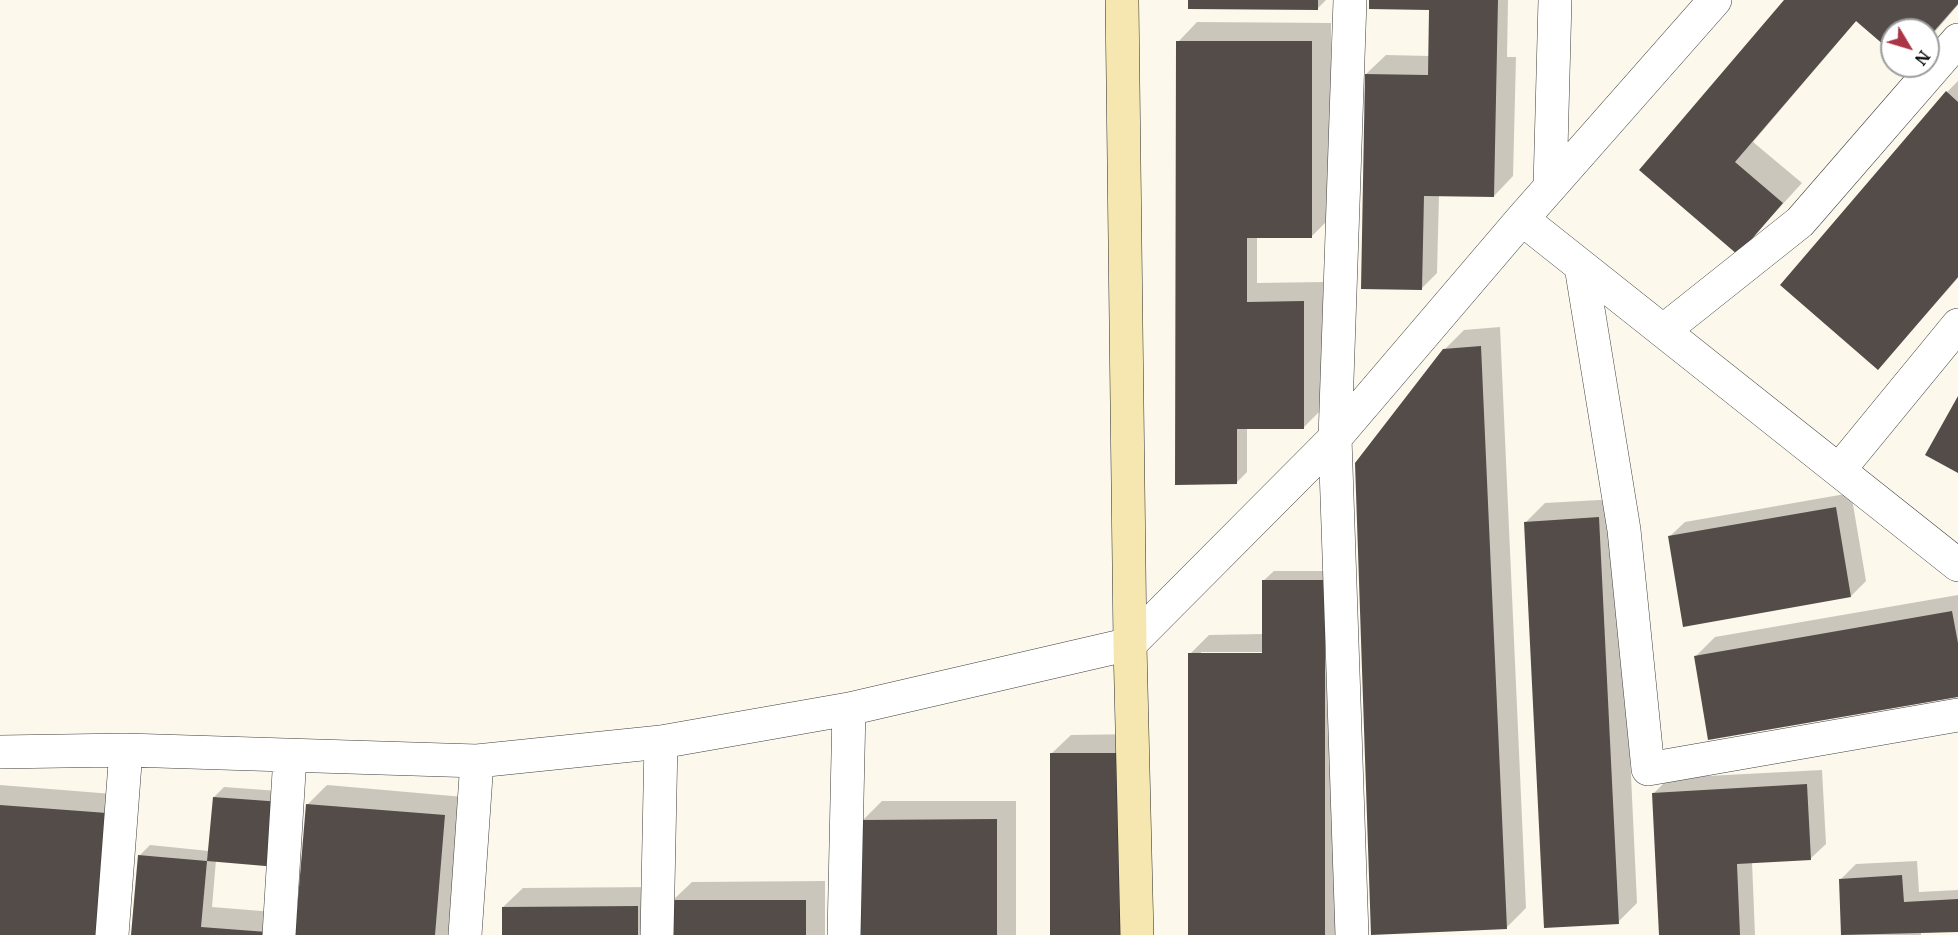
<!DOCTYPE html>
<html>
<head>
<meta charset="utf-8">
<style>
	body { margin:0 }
	#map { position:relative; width:1958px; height:935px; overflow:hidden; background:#fdf8ec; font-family:Merriweather,serif }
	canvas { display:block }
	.north { position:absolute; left:1880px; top:18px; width:60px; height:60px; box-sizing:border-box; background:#fff; border:2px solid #9d9d9d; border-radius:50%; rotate:128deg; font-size:16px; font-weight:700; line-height:24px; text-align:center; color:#0b0b0b }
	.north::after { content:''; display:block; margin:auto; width:21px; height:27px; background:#aa3545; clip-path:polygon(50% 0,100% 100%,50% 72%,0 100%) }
</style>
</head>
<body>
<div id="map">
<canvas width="1958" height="935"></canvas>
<div class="north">N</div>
</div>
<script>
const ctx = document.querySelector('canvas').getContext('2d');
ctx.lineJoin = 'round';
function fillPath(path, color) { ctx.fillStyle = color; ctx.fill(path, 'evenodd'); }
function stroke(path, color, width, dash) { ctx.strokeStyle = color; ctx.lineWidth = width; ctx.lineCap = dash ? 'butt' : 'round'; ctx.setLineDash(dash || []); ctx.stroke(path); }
const shadow = new Path2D(`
	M1189,0H1326L1317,9Z
	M1371,0H1508L1507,57H1516L1513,176L1494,196L1439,195L1437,273L1422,288L1366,74L1386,55L1430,56L1431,8Z
	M1786,0H1958V5L1928,40V30H1892V50L1857,20L1753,142L1802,183L1738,253L1641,170Z
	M1197,22L1331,23V217L1311,237H1257V283L1323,282V408L1304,427H1247V472L1236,483L1178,42Z
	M1958,81V278L1878,368L1947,92Z
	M1500,327L1526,908L1506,928L1444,350L1464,330Z
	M1851,493L1866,581L1851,596L1669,537L1685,522Z
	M1618,499L1637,903L1618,922L1526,522L1545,503Z
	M1274,571H1335L1344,935H1189L1190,654L1209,635L1263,634V581ZM1201,652H1263V655H1201Z
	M1958,595V695L1696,656L1715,637Z
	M1141,734L1051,935V754L1071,735Z
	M1822,770L1826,844L1810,859L1752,862L1755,935H1660L1654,793L1669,778Z
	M0,785L125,795L0,935Z
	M327,785L464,797L452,935H297L308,804Z
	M224,787L292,792L216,860L212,907L286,913L284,935H132L139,856L150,845L209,851L214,797Z
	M882,801H1016V935H862V821Z
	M1917,861L1919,892L1958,890V931L1921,933V935H1843L1840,880L1856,864Z
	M825,881V935H672V901L692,882Z
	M656,887V935H503V907L523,888Z`);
const building = new Path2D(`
	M1188,0H1318V10L1188,9Z
	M1369,0H1498L1494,197L1424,196L1422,290L1361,289L1365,74L1428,75L1429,10L1369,9Z
	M1784,0H1958V4L1928,38V30H1892V52L1856,21L1735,162L1783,203L1738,255L1639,170Z
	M1176,41H1312V238H1247V302L1304,301V429H1237V484L1175,485Z
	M1946,91L1958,102V277L1878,370L1780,285Z
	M1481,346L1507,929L1371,935L1355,463L1443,349Z
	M1958,396V473L1925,455Z
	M1836,507L1851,597L1683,627L1668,536Z
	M1599,517L1619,924L1544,928L1524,522Z
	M1262,580H1325V935H1188V653H1262Z
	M1952,611L1958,643V697L1708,740L1694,656Z
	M1050,753H1122V935H1050Z
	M1807,784L1811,860L1737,864L1740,935H1659L1652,793Z
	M213,797L282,802L277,867L207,861Z
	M306,804L445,815L435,935H295Z
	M0,805L107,813L96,935H0Z
	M997,819V935H861V820Z
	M138,855L207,861L201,927L267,932V935H131Z
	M1902,875L1904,902L1958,899V932L1841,935L1839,879Z
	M671,900H806V935H671Z
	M638,906V935H502V907Z`);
const street = new Path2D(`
	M1350,0L1335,438L1352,935
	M1550,187L1555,0
	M1522,219L1958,565
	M1581,266L1624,530L1648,769L1958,715
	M1663,331L1800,222L1958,40
	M1839,470L1958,325
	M0,752L126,750L477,761L661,742L849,709L1130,644L1335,438L1522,219L1715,0
	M112,935L126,750
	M279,935L290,756
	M465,935L477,761
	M657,935L661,742
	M844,935L849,709`);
const secondary = new Path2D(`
	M1122,0L1130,644L1137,935`);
fillPath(shadow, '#0003');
fillPath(building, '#534c49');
stroke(street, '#3e3e3e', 34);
stroke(secondary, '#2d2d2d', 34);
stroke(street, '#fff', 33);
stroke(secondary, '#f5e7af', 33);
</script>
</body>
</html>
